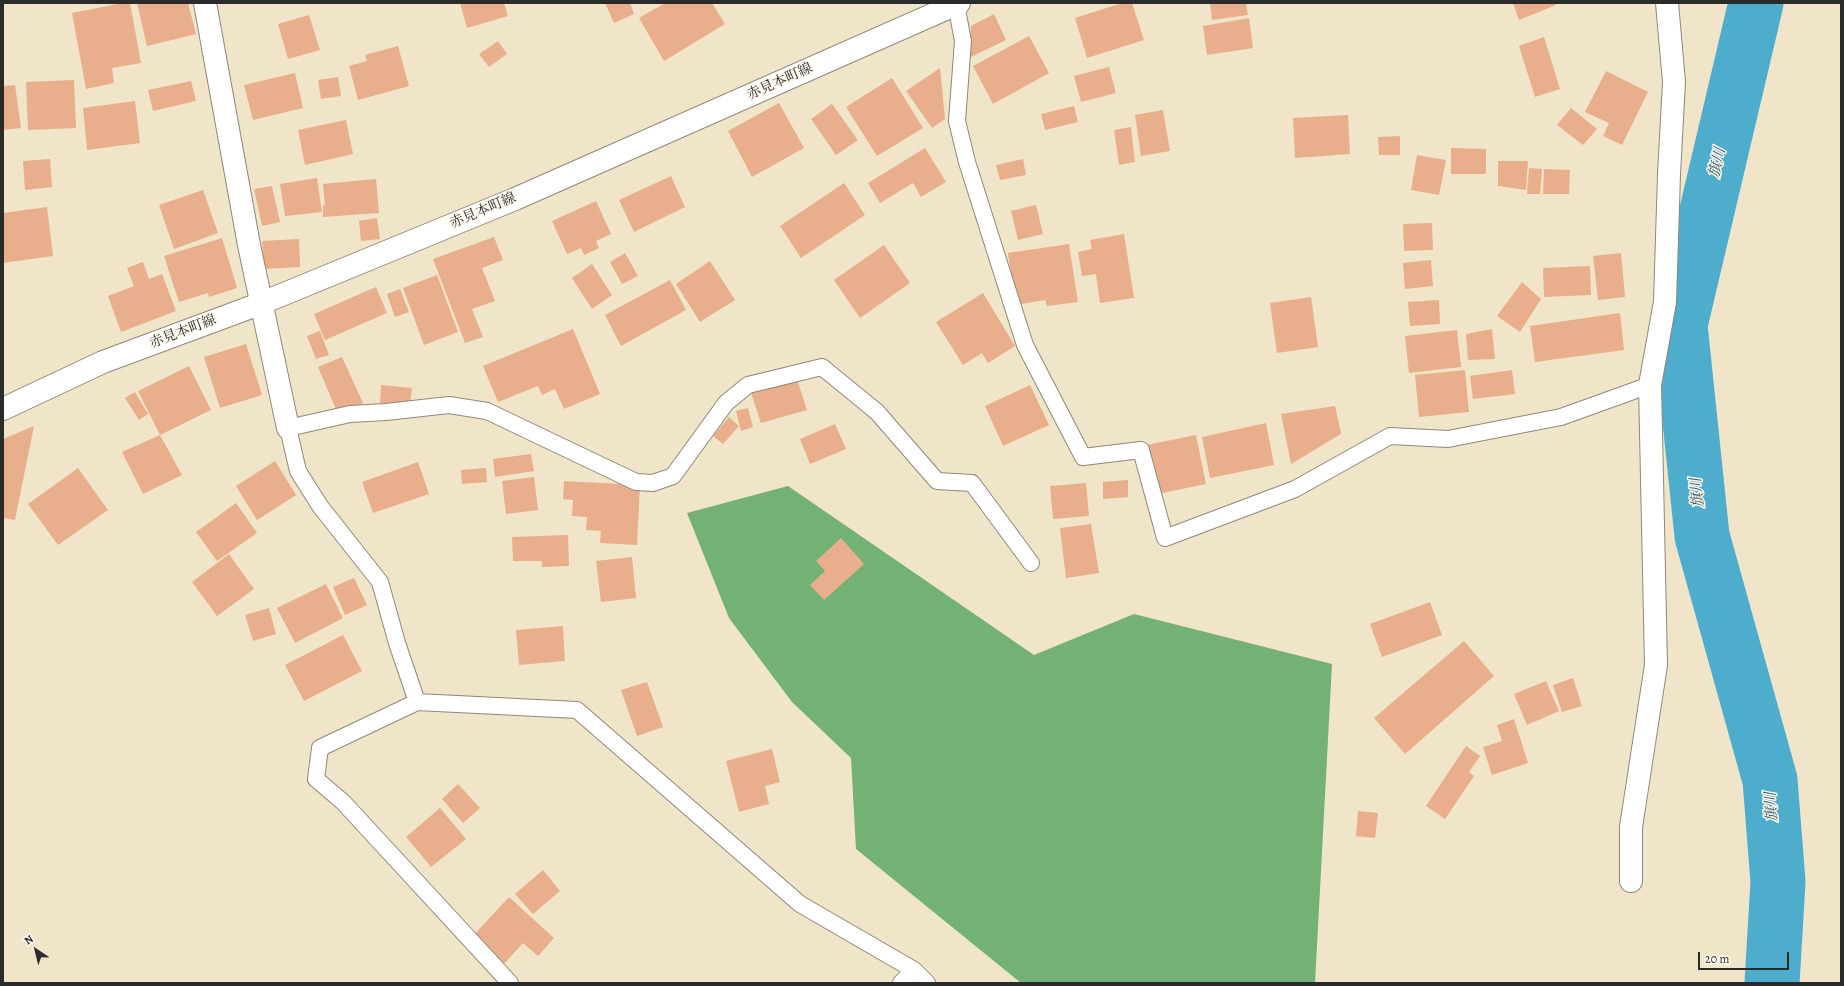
<!DOCTYPE html>
<html>
<head>
<meta charset="utf-8">
<style>
	body { margin:0 }
	#map { position:relative; width:1844px; height:986px; overflow:hidden; background:#f0e5c9; font-family:Alegreya,serif }
	canvas { display:block }
	.frame { position:absolute; inset:0; border:4px solid #2b2b2b; pointer-events:none }
	.north { position:absolute; left:16px; top:930px; width:40px; height:40px; -webkit-text-stroke:3px #fbf7ec; paint-order:stroke; rotate:325deg; font-size:11px; font-weight:700; line-height:16px; text-align:center; color:#2b2b2b }
	.north::after { content:''; display:block; margin:auto; width:14px; height:18px; background:#2b2b2b; clip-path:polygon(50% 0,100% 100%,50% 72%,0 100%) }
	.scale { position:absolute; left:1698px; top:952px; width:91px; height:18px; box-sizing:border-box; border:2px solid #2b2b2b; border-top:0; padding-left:5px; font-size:12px; line-height:14px; white-space:nowrap; color:#2b2b2b; -webkit-text-stroke:3px #fbf7ec; paint-order:stroke }
</style>
</head>
<body>
<div id="map">
<canvas width="1844" height="986"></canvas>
<div class="frame"></div>
<div class="north">N</div>
<div class="scale">20 m</div>
</div>
<script>
const ctx = document.querySelector('canvas').getContext('2d');
ctx.lineJoin = 'round';
function fillPath(path, color) { ctx.fillStyle = color; ctx.fill(path, 'evenodd'); }
function stroke(path, color, width, dash) { ctx.strokeStyle = color; ctx.lineWidth = width; ctx.lineCap = dash ? 'butt' : 'round'; ctx.setLineDash(dash || []); ctx.stroke(path); }
function label(font, color, halo, rows, align = 'center') {
  ctx.font = font + ' Alegreya,"Noto Serif JP",serif'; ctx.lineWidth = 3; ctx.setLineDash([]); ctx.textBaseline = 'middle'; ctx.strokeStyle = halo; ctx.fillStyle = color; for (const [text, x, y, turn = 0] of rows) {
    ctx.save(); ctx.translate(x, y); ctx.rotate((+turn || 0) * Math.PI / 180); ctx.textAlign = isNaN(turn) ? turn : align; if (halo) ctx.strokeText(text, 0, 0); ctx.fillText(text, 0, 0); ctx.restore();
  }
}
const forest = new Path2D(`
	M788,486L1034,655L1134,614L1332,664L1315,983H1021L856,849L851,758L792,702L729,618L687,513Z`);
const river = new Path2D(`
	M1756,3L1680,325L1702,536L1770,780L1778,882L1772,983`);
const building = new Path2D(`
	M123,3H130L141,63L112,68L114,83L86,89L72,13Z
	M137,3H188L196,34L147,46Z
	M460,3H504L508,16L467,28Z
	M605,3H630L634,14L614,23Z
	M665,3H712L725,24L664,61L639,18Z
	M1122,3H1132L1144,40L1087,58L1075,18Z
	M1210,3H1246L1248,15L1212,20Z
	M1513,3H1555L1556,5L1519,20Z
	M994,14L1006,40L971,57V26Z
	M309,15L320,50L288,59L278,24Z
	M1249,18L1253,48L1207,55L1203,26Z
	M1029,36L1049,73L993,104L973,66Z
	M1544,37L1560,89L1535,97L1519,46Z
	M498,41L507,54L489,67L479,54Z
	M398,46L409,86L358,100L349,66L367,61L365,55Z
	M1109,67L1116,93L1081,102L1074,76Z
	M940,68L945,119L932,128L906,91Z
	M1606,71L1648,92L1622,145L1603,136L1609,123L1585,112Z
	M295,73L303,108L253,120L244,85Z
	M338,77L341,96L321,99L318,80Z
	M892,78L923,128L877,156L846,107Z
	M74,80L76,128L28,130L26,82Z
	M191,81L196,101L153,111L148,90Z
	M15,85L21,128L3,130V86Z
	M135,101L140,143L87,150L83,108Z
	M779,103L804,148L752,177L728,131Z
	M832,104L858,140L836,155L811,119Z
	M1074,106L1078,122L1045,130L1041,114Z
	M1571,108L1597,129L1583,145L1557,125Z
	M1163,110L1170,151L1141,156L1135,115Z
	M1348,115L1350,154L1295,158L1293,118Z
	M346,120L353,154L305,165L298,130Z
	M1131,127L1135,162L1119,165L1114,130Z
	M1400,136V155H1379L1378,137Z
	M925,148L946,182L921,197L913,183L880,203L868,183Z
	M1451,148L1486,149V174H1451Z
	M1417,155L1446,160L1439,195L1411,190Z
	M50,159L52,187L25,190L23,161Z
	M1023,159L1026,175L1000,180L996,165Z
	M1498,161H1528L1526,190L1498,186Z
	M1529,168L1542,169L1540,194H1527Z
	M1544,169L1570,170L1569,194H1543Z
	M671,176L685,207L634,232L619,200Z
	M317,178L322,212L285,216L280,184Z
	M376,179L379,213L323,217V205H325L323,184Z
	M844,183L865,215L801,258L780,226Z
	M272,186L280,222L262,226L254,189Z
	M203,190L218,233L174,249L159,205Z
	M596,201L611,234L596,241L599,248L584,255L581,248L567,254L552,221Z
	M1036,205L1043,234L1018,240L1011,211Z
	M47,207L53,256L3,263V213Z
	M377,218L380,239L361,241L359,221Z
	M1432,223L1433,250L1404,251L1403,224Z
	M1124,234L1134,298L1100,303L1096,274L1082,276L1078,252L1092,249L1090,240Z
	M494,237L503,260L482,268L495,301L472,309L483,337L465,343L433,259Z
	M222,238L237,288L209,297L208,293L179,302L164,256Z
	M299,239L300,267L264,269L262,241Z
	M1069,244L1078,302L1047,306L1045,300L1015,305L1008,253Z
	M884,245L910,283L860,318L834,280Z
	M625,253L638,276L622,284L610,262Z
	M1621,253L1625,297L1598,300L1593,256Z
	M1431,260L1433,286L1405,289L1403,263Z
	M710,261L735,300L700,322L676,284Z
	M143,262L149,279L162,274L176,311L121,332L108,296L134,286L127,268Z
	M592,264L612,295L592,309L572,278Z
	M1590,266L1591,295L1544,297L1543,268Z
	M437,275L458,332L424,345L403,288Z
	M670,280L686,310L621,346L605,315Z
	M1522,282L1541,299L1520,332L1497,316Z
	M376,287L387,313L325,340L314,314Z
	M400,289L409,312L395,317L387,294Z
	M983,293L1015,346L988,363L982,353L963,365L936,322Z
	M1311,297L1318,347L1277,353L1270,303Z
	M1439,300L1440,324L1410,326L1408,302Z
	M1620,313L1624,350L1535,362L1530,326Z
	M573,329L600,394L564,409L555,389L542,395L538,386L498,402L483,366Z
	M1492,329L1495,359L1468,360L1466,334Z
	M1457,330L1461,367L1409,373L1405,336Z
	M320,331L329,355L316,359L307,336Z
	M246,344L262,395L220,408L204,357Z
	M342,357L363,403L338,414L318,367Z
	M189,366L211,410L160,435L138,391Z
	M1465,370L1469,412L1419,417L1415,375Z
	M1512,370L1515,394L1473,399L1470,376Z
	M797,379L807,410L761,423L751,393Z
	M381,385L412,388L410,405L380,403Z
	M1030,385L1049,425L1003,446L985,406Z
	M135,392L148,414L139,420L125,398Z
	M1335,406L1341,434L1291,464L1281,414Z
	M748,408L753,427L741,431L736,411Z
	M729,417L739,426L723,444L713,436Z
	M1266,423L1274,465L1210,478L1202,437Z
	M835,424L846,449L810,464L800,439Z
	M34,426L15,520L3,518V439Z
	M160,435L182,475L143,494L122,452Z
	M1196,435L1206,484L1158,494L1147,445Z
	M531,454L534,471L495,477L493,459Z
	M275,461L296,495L257,520L236,486Z
	M418,462L429,494L373,513L362,482Z
	M78,468L108,510L58,545L28,504Z
	M486,468L487,482L462,484L461,470Z
	M534,477L538,510L506,514L502,481Z
	M1128,480V497L1103,499V482Z
	M564,481L640,485L637,545L600,543L601,531L586,530L587,517L572,516L573,500L563,499Z
	M1086,483L1089,516L1053,519L1050,486Z
	M236,503L257,533L217,561L196,532Z
	M1091,524L1099,573L1066,578L1060,528Z
	M568,535L569,566L542,567V561H513L512,537Z
	M841,538L864,564L824,600L810,585L825,571L816,561Z
	M229,554L254,589L217,616L192,582Z
	M632,557L636,598L601,602L596,561Z
	M354,578L367,605L345,615L333,587Z
	M326,584L343,618L295,643L277,608Z
	M1430,602L1442,635L1382,657L1370,624Z
	M269,608L276,634L253,641L245,615Z
	M563,626L565,661L519,665L516,630Z
	M343,635L362,671L304,701L285,665Z
	M1464,641L1494,676L1405,754L1374,718Z
	M1573,678L1582,706L1562,712L1553,685Z
	M1546,681L1559,711L1527,725L1514,694Z
	M647,682L663,727L637,736L621,690Z
	M1514,719L1528,763L1492,775L1483,747L1502,741L1497,725Z
	M1466,746L1480,756L1469,772L1474,776L1445,819L1426,806Z
	M772,749L780,782L765,786L769,804L739,812L726,761Z
	M458,784L480,808L463,823L442,799Z
	M440,808L466,839L431,867L406,837Z
	M1358,811L1378,813L1375,838L1356,836Z
	M543,870L560,891L533,914L515,894Z
	M509,897L554,938L538,956L523,943L502,966L471,938Z`);
const service = new Path2D(`
	M956,4L963,41L957,121L967,162L1025,345L1083,457L1141,450L1165,538L1295,489L1390,436L1448,439L1561,417L1650,385
	M417,702L320,748L316,779L343,802L510,983
	M901,983L914,970
	M927,983L914,970L800,904L577,710L417,702L397,643L380,582L320,506L298,471L288,428L350,414L386,412L449,405L487,411L636,482L653,483L673,476L726,403L748,385L822,367L877,412L937,481L972,483L1031,563`);
const minor = new Path2D(`
	M205,3L249,245L288,428
	M1631,881V827L1656,665L1650,385L1665,302L1669,174L1674,82L1667,3`);
const secondary = new Path2D(`
	M3,409L103,362L262,303L515,199L959,3`);
const streetNames = [
	["赤見本町線",780,82,-24],
	["赤見本町線",483,211,-23],
	["赤見本町線",183,332,-21]
];
const waterNames = [
	["旗川",1718,163,-77],
	["旗川",1698,493,-96],
	["旗川",1772,807,-94]
];
fillPath(forest, '#73b274');
stroke(river, '#4eadcd', 55);
fillPath(building, '#e9ae8b');
stroke(service, '#8e887a', 18);
stroke(minor, '#8e887a', 24);
stroke(secondary, '#8e887a', 24);
stroke(service, '#fff', 16);
stroke(minor, '#fff', 22);
stroke(secondary, '#fff', 22);
label('14px', '#2b2b2b', '#fbf7ec', streetNames);
label('italic 15px', '#375864', '#fbf7ec', waterNames);
</script>
</body>
</html>
